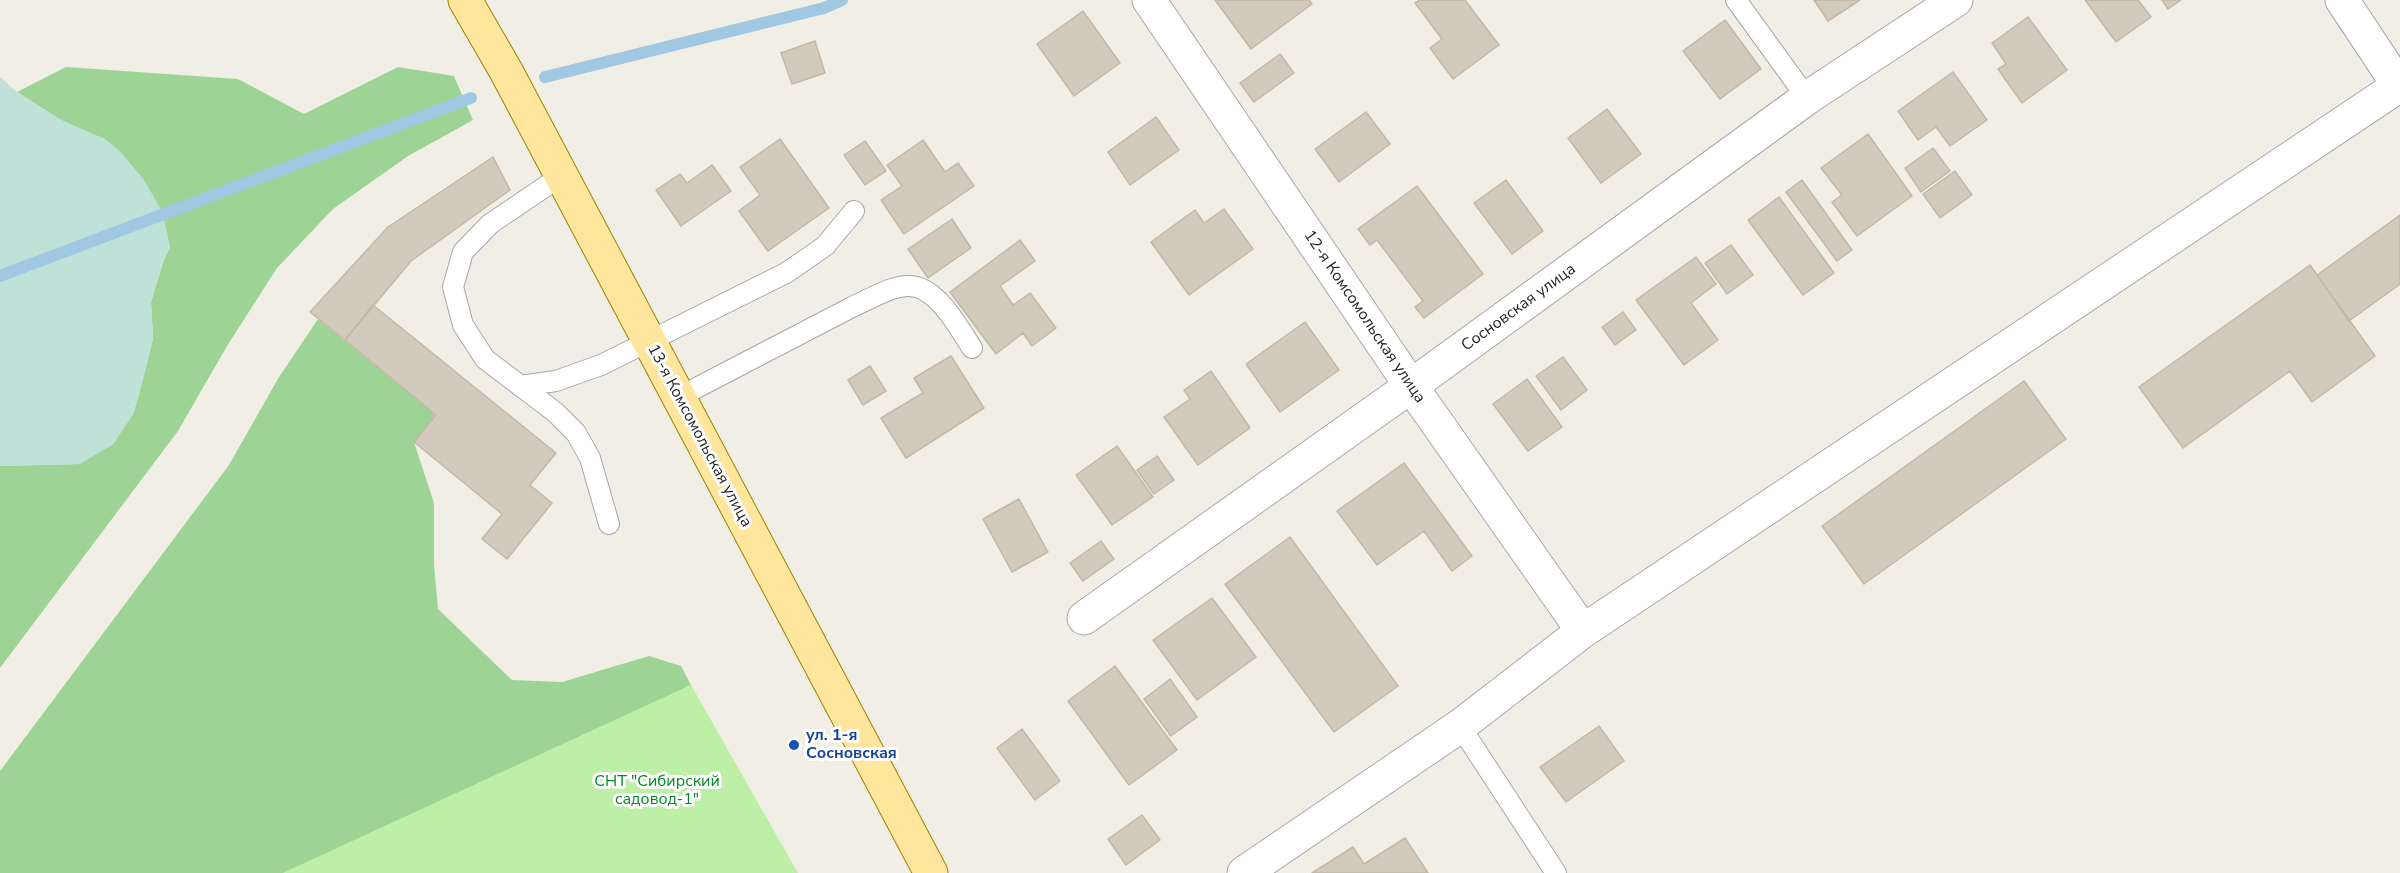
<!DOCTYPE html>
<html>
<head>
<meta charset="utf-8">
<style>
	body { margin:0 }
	canvas { display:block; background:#f1efe5 }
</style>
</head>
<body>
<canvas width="2400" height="873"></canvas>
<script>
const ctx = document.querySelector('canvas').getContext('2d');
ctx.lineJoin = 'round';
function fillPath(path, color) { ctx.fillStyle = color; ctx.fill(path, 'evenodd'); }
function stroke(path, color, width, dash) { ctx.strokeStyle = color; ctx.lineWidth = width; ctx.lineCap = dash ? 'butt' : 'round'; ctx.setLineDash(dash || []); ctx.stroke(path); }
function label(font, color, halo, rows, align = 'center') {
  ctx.font = font + ' "Nunito Sans",sans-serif'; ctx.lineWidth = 6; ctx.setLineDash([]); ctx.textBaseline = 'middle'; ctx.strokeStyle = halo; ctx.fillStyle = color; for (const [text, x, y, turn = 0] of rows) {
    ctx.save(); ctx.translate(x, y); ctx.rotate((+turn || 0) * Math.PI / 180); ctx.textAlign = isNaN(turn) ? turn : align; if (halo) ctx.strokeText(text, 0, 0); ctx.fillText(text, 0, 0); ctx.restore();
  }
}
const grass = new Path2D(`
	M691,685L798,873H283Z`);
const forest = new Path2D(`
	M66,67L238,79L304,114L398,67L454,76L473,120L408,156L333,209L277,268L227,346L178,431L0,668V466L79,464L113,444L133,414L138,398L153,339L151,302L163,262L170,247L91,134L61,120L17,92Z
	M318,319L436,415L414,442L434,503V564L438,609L512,680L562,682L649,656L681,666L691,685L283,873H0V771L229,465L279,377Z`);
const wetland = new Path2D(`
	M0,77L17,92L61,120L105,139L120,151L144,180L163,213L170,247L163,262L151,302L153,339L138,398L133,414L113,444L80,464L0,466Z`);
const stream = new Path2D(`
	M545,77L824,8L842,0
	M0,276L471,98`);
const building = new Path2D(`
	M1215,0H1309L1312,4L1251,49Z
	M1420,0H1465L1499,45L1453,79L1430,48L1442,39L1415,3Z
	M1814,0H1860L1828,21Z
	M2085,0H2138L2151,17L2116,42Z
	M2162,0H2181L2168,9Z
	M1083,11L1120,63L1074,96L1037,44Z
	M2028,17L2067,70L2022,103L1998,69L2006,64L1992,43Z
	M1725,20L1761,69L1720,99L1683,51Z
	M815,41L825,73L792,84L781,53Z
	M1280,54L1294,73L1254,102L1240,83Z
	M1953,72L1987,120L1950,146L1936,127L1918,140L1898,111Z
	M1607,109L1641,154L1601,183L1568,138Z
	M1366,112L1390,144L1339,182L1315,149Z
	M1156,117L1179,150L1130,185L1108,152Z
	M1868,134L1912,196L1857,236L1832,202L1842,195L1821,168Z
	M780,139L829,208L768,251L739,211L760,195L740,167Z
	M923,140L945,172L958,163L974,186L904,234L881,200L902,186L887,165Z
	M865,141L886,171L865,185L844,155Z
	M1933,148L1950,171L1921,192L1905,168Z
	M493,157L510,190L411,261L345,340L310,312L388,227Z
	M712,165L731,191L681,226L656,190L680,174L687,183Z
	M1955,171L1972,195L1940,218L1923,194Z
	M1506,180L1543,231L1512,254L1474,203Z
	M1802,180L1852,250L1837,261L1786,192Z
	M1417,186L1483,274L1424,318L1415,307L1423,301L1377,240L1370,245L1358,229Z
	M1779,197L1834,273L1803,295L1748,220Z
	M1224,209L1253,249L1189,295L1151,242L1195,210L1204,223Z
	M2400,215V284L2349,321L2317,275Z
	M952,219L971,248L928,278L908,249Z
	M1020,240L1035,261L1000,286L1013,305L1030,293L1056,328L1032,346L1023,333L996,354L950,292Z
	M1731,245L1753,275L1727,294L1705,263Z
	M1696,257L1716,284L1691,303L1718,340L1684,365L1636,300Z
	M2310,265L2375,356L2312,402L2290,371L2183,448L2139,387Z
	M373,305L556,453L530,485L552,503L507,559L482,539L502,514L414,442L436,415L345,340Z
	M1623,312L1636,330L1615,345L1602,327Z
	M1305,322L1339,370L1280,412L1246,364Z
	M951,356L984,408L906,458L881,418L923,393L914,378Z
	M1563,357L1587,390L1561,410L1536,376Z
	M870,366L886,391L863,405L848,380Z
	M1211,371L1250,428L1198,465L1164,417L1190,399L1184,390Z
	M1527,379L1562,427L1528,451L1493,404Z
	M2024,381L2066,439L1864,584L1822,526Z
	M1117,446L1153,497L1112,525L1076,475Z
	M1157,456L1174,480L1154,494L1137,470Z
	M1404,463L1472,556L1452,571L1424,531L1377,565L1337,511Z
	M1019,499L1048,552L1012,572L983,519Z
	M1290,537L1398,686L1334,732L1225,584Z
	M1101,541L1114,559L1083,581L1070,563Z
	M1212,598L1256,657L1197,700L1153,640Z
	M1115,666L1177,750L1129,785L1068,701Z
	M1170,679L1197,717L1171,736L1144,699Z
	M1599,726L1624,761L1566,802L1540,767Z
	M1022,729L1060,781L1035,800L997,748Z
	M1142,815L1160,840L1126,865L1108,839Z
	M1405,838L1428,873H1312L1353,847L1364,864Z`);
const service = new Path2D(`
	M1736,0L1807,98
	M561,176L490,224L463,252L453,287L463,325L485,359L555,412L576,433L590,458L609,524
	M520,386L556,381L601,365L786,273L825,246L854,211
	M679,397L854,306C870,299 889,287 907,286C936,284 958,327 972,348
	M1460,726L1556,873`);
const minor = new Path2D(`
	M1149,0L1411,386L1583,631
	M2342,0L2399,86
	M1084,618L1411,386L1807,98L1956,0
	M1244,873L1460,726L1583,631L2400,85`);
const primary = new Path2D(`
	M465,0L506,71L931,873`);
const markers = [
	[794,745,6,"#1a4fb4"]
];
const streetNames = [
	["Сосновская улица",1519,308,-36],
	["12-я Комсомольская улица",1364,317,56],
	["13-я Комсомольская улица",699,436,62]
];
const transitNames = [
	["ул. 1-я",806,736],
	["Сосновская",806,754]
];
const parkNames = [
	["СНТ \"Сибирский",657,782],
	["садовод-1\"",657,800]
];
fillPath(grass, '#bdf0a6');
fillPath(forest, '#9dd495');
fillPath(wetland, '#c0e1d7');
stroke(stream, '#a1c8e3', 12);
fillPath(building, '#d1cabd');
stroke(building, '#c4b8a5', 1.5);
stroke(service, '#a6a6a6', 22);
stroke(minor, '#a6a6a6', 35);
stroke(primary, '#9b8300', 35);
stroke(service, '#fff', 20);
stroke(minor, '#fff', 33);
stroke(primary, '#ffe69c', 33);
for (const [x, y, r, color] of markers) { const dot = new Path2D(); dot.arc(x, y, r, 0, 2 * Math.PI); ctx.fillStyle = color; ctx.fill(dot); stroke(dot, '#fff', 2); }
label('16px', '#1f1f1f', '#fff', streetNames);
label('bold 16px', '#164399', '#fff', transitNames, 'left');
label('16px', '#018a24', '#fff', parkNames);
</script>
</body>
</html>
